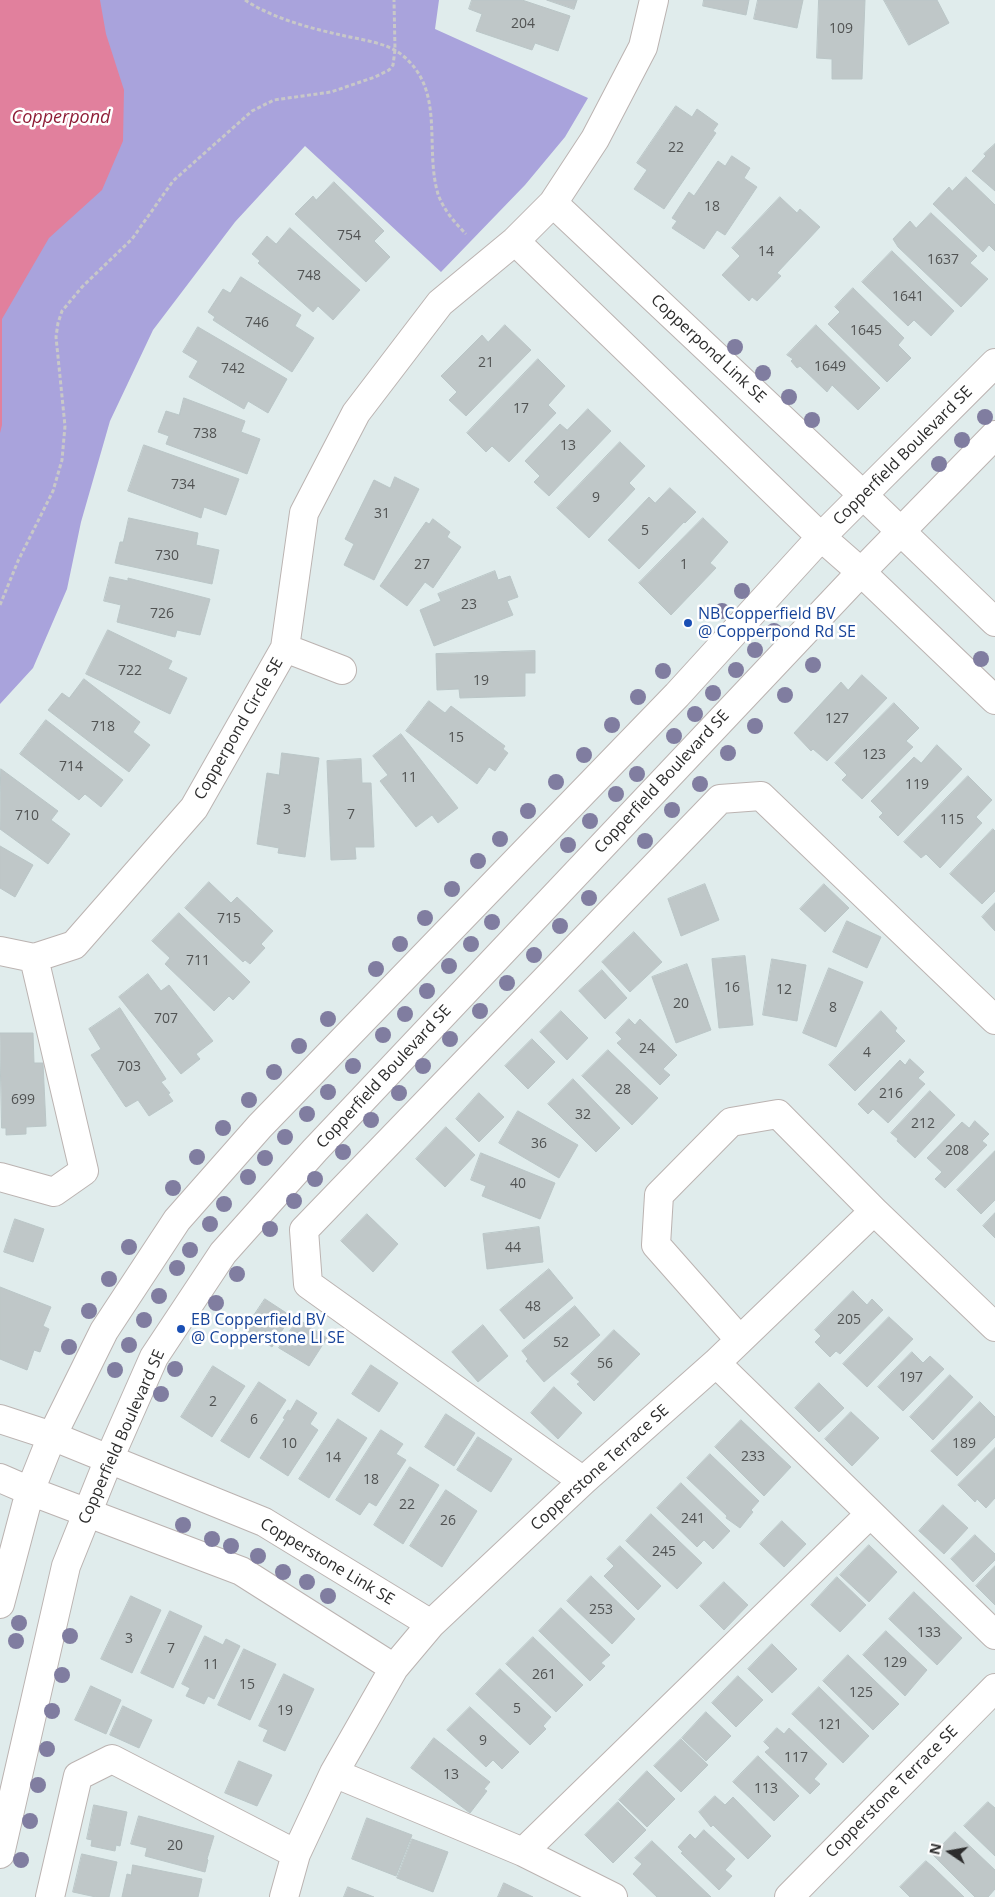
<!DOCTYPE html>
<html>
<head>
<meta charset="utf-8">
<style>
	body { margin:0 }
	#map { position:relative; width:995px; height:1897px; overflow:hidden; background:#e0ecec; font-family:"Open Sans",sans-serif }
	canvas { display:block }
	.north { position:absolute; left:925px; top:1827px; width:50px; height:50px; -webkit-text-stroke:4px #fff; paint-order:stroke; rotate:282deg; font-size:14px; font-weight:700; line-height:20px; text-align:center; color:#2c2c2c }
	.north::after { content:''; display:block; margin:auto; width:18px; height:22px; background:#2c2c2c; clip-path:polygon(50% 0,100% 100%,50% 72%,0 100%) }
</style>
</head>
<body>
<div id="map">
<canvas width="995" height="1897"></canvas>
<div class="north">N</div>
</div>
<script>
const ctx = document.querySelector('canvas').getContext('2d');
ctx.lineJoin = 'round';
function fillPath(path, color) { ctx.fillStyle = color; ctx.fill(path, 'evenodd'); }
function stroke(path, color, width, dash) { ctx.strokeStyle = color; ctx.lineWidth = width; ctx.lineCap = dash ? 'butt' : 'round'; ctx.setLineDash(dash || []); ctx.stroke(path); }
function label(font, color, halo, rows, align = 'center') {
  ctx.font = font + ' "Open Sans",sans-serif'; ctx.lineWidth = 5; ctx.setLineDash([]); ctx.textBaseline = 'middle'; ctx.strokeStyle = halo; ctx.fillStyle = color; for (const [text, x, y, turn = 0] of rows) {
    ctx.save(); ctx.translate(x, y); ctx.rotate((+turn || 0) * Math.PI / 180); ctx.textAlign = isNaN(turn) ? turn : align; if (halo) ctx.strokeText(text, 0, 0); ctx.fillText(text, 0, 0); ctx.restore();
  }
}
const green = new Path2D(`
	M0,0H439L435,29L588,98L565,137L525,185L441,272L305,146L235,222L153,330L110,421L81,522L67,589L33,668L0,704Z`);
const water = new Path2D(`
	M0,0H100L106,34L124,90L123,141L102,190L49,238L2,319V425L0,433Z`);
const building = new Path2D(`
	M472,0H522L570,16L558,51L535,43L532,50L476,31L482,14L469,9Z
	M547,0H577L574,9Z
	M704,0H749L746,15L703,6Z
	M758,0H803L797,28L754,19Z
	M819,0H865L862,79H832V59L817,58Z
	M884,0H937L949,23L909,45Z
	M676,106L692,117L697,109L718,124L713,131L716,133L664,209L634,189L647,170L637,163Z
	M995,144V191L972,171L986,156L984,154Z
	M732,156L750,168L744,178L757,187L725,235L717,230L704,249L672,228L677,221L672,218L689,192L694,196L718,161L725,166Z
	M966,177L995,205V251L989,245L983,252L933,204L949,187L952,191Z
	M334,182L384,231L374,241L390,257L366,282L295,214L313,196L316,200Z
	M780,197L797,213L800,209L820,227L777,273L781,276L757,301L752,297L749,301L722,275L740,256L732,248Z
	M931,213L977,256L970,263L988,279L961,307L898,247L893,239L910,221L916,228Z
	M290,228L360,290L333,320L318,306L313,312L258,263L260,261L252,254L267,236L276,244Z
	M892,251L954,311L931,336L914,320L908,326L862,282Z
	M241,277L301,315L295,326L314,338L292,372L213,320L215,317L208,312L223,289L230,293Z
	M853,288L904,338L898,345L911,358L887,382L828,324L840,312L835,307Z
	M505,325L531,350L466,416L449,400L457,392L441,376L482,335L488,342Z
	M816,325L880,388L858,410L832,385L827,392L800,366L797,368L791,361L793,359L787,355Z
	M198,327L287,379L268,413L248,401L244,409L189,377L198,361L183,352Z
	M538,359L565,386L548,405L556,413L509,462L492,446L486,452L467,433Z
	M184,398L245,421L241,432L260,439L247,474L166,444L169,436L158,432L166,411L179,415Z
	M588,409L611,431L549,496L534,482L540,476L525,461L560,424L567,430Z
	M620,442L645,466L629,483L635,489L589,538L557,508Z
	M144,445L239,479L226,515L204,507L201,518L128,491Z
	M395,477L419,489L374,580L344,565L354,544L345,539L374,480L390,488Z
	M670,488L696,512L685,523L684,522L639,569L608,540L649,497L655,503Z
	M129,518L198,533L196,545L219,550L212,584L115,563L120,542H123Z
	M703,518L728,542L710,563L716,568L671,615L639,583Z
	M433,519L450,532L447,537L461,547L433,588L425,582L407,606L380,586L426,522L429,524Z
	M495,571L498,580L510,576L518,597L507,601L513,615L434,646L420,610L441,601L438,594Z
	M110,577L128,581V578L210,599L200,635L177,630L175,637L117,622L121,605L104,601Z
	M108,630L172,661L168,669L187,678L170,714L86,674Z
	M535,651V673H525V696L460,698L459,689L437,690L436,654Z
	M862,675L887,698L827,761L813,749L811,751L794,733L841,682L848,690Z
	M84,679L140,722L133,732L150,745L129,772L48,710L62,693L69,698Z
	M429,701L445,713L451,706L505,746L503,749L508,753L495,771L489,767L477,784L406,731Z
	M894,703L919,728L906,741L913,747L862,799L842,780L847,775L835,763Z
	M46,720L123,780L101,807L85,794L79,800L20,754Z
	M401,734L458,808L438,823L432,815L416,827L380,781L388,775L373,756Z
	M937,745L962,769L898,836L879,817L883,813L871,801L914,757L921,763Z
	M282,753L319,758L305,857L278,853L279,848L257,844L267,773L279,775Z
	M361,759L362,783H371L374,847H355L356,859L331,860L327,761Z
	M1,769L58,811L51,820L70,834L48,864L0,829Z
	M968,776L992,800L976,817L982,823L940,868L926,854L921,858L904,842Z
	M993,829L995,831V891L982,904L950,874Z
	M0,846L33,865L15,897L0,888Z
	M209,882L231,903L237,897L273,931L261,944L265,948L250,964L245,960L243,962L185,908Z
	M705,884L719,920L681,936L668,899Z
	M824,884L849,908L825,932L800,909Z
	M995,903V931L982,917Z
	M179,913L250,982L233,1000L229,996L214,1011L165,964L170,958L152,941Z
	M847,921L881,937L867,968L833,952Z
	M634,932L662,962L630,992L602,962Z
	M745,956L753,1025L719,1028L712,959Z
	M772,959L806,965L797,1021L763,1015Z
	M687,964L711,1030L676,1043L652,977Z
	M829,968L863,982L836,1047L803,1033Z
	M602,970L627,998L605,1019L579,991Z
	M148,974L161,991L169,985L213,1041L196,1054L200,1059L181,1074L119,997Z
	M120,1008L166,1079L161,1082L170,1093L168,1094L173,1101L149,1116L138,1100L126,1107L125,1106L91,1055L101,1049L89,1029Z
	M561,1011L588,1038L567,1060L540,1032Z
	M881,1011L897,1028L895,1031L905,1041L855,1091L829,1065Z
	M629,1019L635,1025L640,1019L677,1055L663,1069L670,1075L660,1085L617,1043L622,1039L616,1033Z
	M0,1033H33L34,1063H43L46,1126L26,1127V1134L6,1135V1128H2Z
	M532,1039L555,1062L528,1089L505,1066Z
	M608,1050L658,1098L632,1125L582,1076Z
	M910,1059L924,1072L918,1078L925,1084L888,1123L873,1109L868,1114L858,1104L900,1060L905,1065Z
	M573,1079L620,1128L596,1152L548,1104Z
	M930,1091L955,1115L915,1158L897,1141L898,1139L891,1133Z
	M479,1093L504,1117L479,1142L456,1119Z
	M518,1111L578,1145L559,1178L499,1143Z
	M975,1121L989,1134L982,1141L987,1145L945,1188L935,1179L942,1172L927,1158L962,1122L969,1128Z
	M446,1127L475,1155L445,1187L416,1159Z
	M995,1151V1200L981,1214L957,1190Z
	M481,1153L555,1183L540,1219L482,1196L486,1186L471,1180Z
	M995,1213V1238L983,1226Z
	M367,1214L398,1244L373,1272L341,1241Z
	M15,1219L44,1229L33,1262L4,1252Z
	M539,1227L543,1262L487,1269L483,1234Z
	M549,1269L573,1298L524,1339L500,1310Z
	M0,1287L51,1307L43,1326L49,1329L40,1352L34,1350L27,1370L0,1359Z
	M853,1291L867,1305L872,1299L883,1310L840,1354L836,1351L830,1357L815,1342L821,1336L815,1330Z
	M265,1299L291,1316L272,1347L245,1329Z
	M575,1306L600,1335L544,1382L526,1361L528,1359L522,1351Z
	M889,1317L913,1339L867,1387L843,1364Z
	M298,1319L327,1338L309,1366L279,1348Z
	M483,1325L508,1356L478,1382L452,1352Z
	M614,1330L640,1354L594,1401L577,1384L580,1382L571,1374Z
	M912,1352L923,1363L930,1356L944,1369L903,1411L878,1387Z
	M371,1365L398,1383L379,1412L352,1394Z
	M213,1366L245,1386L212,1437L181,1417Z
	M950,1375L973,1397L933,1440L910,1417Z
	M259,1382L286,1400L249,1458L221,1441Z
	M819,1383L844,1408L819,1432L795,1408Z
	M554,1387L582,1413L558,1439L531,1413Z
	M297,1400L317,1413L310,1424L318,1430L288,1476L260,1458L285,1419L283,1418L288,1410L290,1411Z
	M980,1402L995,1417V1437L957,1476L931,1451Z
	M851,1412L879,1438L852,1466L825,1439Z
	M446,1414L475,1433L454,1466L425,1447Z
	M338,1419L367,1438L329,1498L299,1479Z
	M741,1420L791,1467L764,1496L715,1447Z
	M381,1430L403,1444L396,1454L406,1460L376,1506L369,1502L360,1515L336,1500Z
	M478,1437L512,1459L491,1492L457,1470Z
	M995,1448V1498L986,1508L977,1499L975,1502L958,1485Z
	M710,1454L759,1501L751,1510L753,1512L740,1528L726,1518L727,1516L687,1478Z
	M410,1467L439,1485L403,1544L374,1525Z
	M681,1483L730,1531L713,1549L704,1540L697,1547L657,1508Z
	M446,1490L477,1511L442,1567L410,1546Z
	M943,1505L968,1528L944,1554L919,1531Z
	M651,1514L702,1563L677,1589L626,1541Z
	M782,1521L806,1544L784,1567L760,1544Z
	M975,1535L995,1554V1560L973,1582L951,1559Z
	M869,1545L897,1572L869,1602L840,1575Z
	M620,1546L661,1586L638,1610L604,1576L614,1566L607,1559Z
	M995,1566V1605L976,1586Z
	M591,1576L635,1619L612,1644L567,1601Z
	M837,1577L866,1605L840,1632L811,1605Z
	M724,1582L748,1605L724,1630L700,1606Z
	M914,1592L962,1638L937,1665L889,1619Z
	M131,1596L161,1610L132,1673L101,1659Z
	M561,1608L610,1655L601,1663L605,1666L590,1681L539,1631Z
	M170,1611L202,1626L173,1688L141,1673Z
	M886,1631L927,1670L905,1696L863,1655Z
	M205,1636L223,1645L226,1639L240,1646L214,1699L208,1696L204,1704L186,1696L190,1688L182,1684Z
	M533,1637L583,1685L556,1712L506,1664Z
	M772,1644L797,1669L772,1693L748,1669Z
	M244,1649L276,1664L250,1720L218,1705Z
	M848,1655L899,1704L873,1730L823,1681Z
	M500,1669L551,1717L543,1726L546,1729L530,1745L476,1694Z
	M284,1674L314,1689L285,1751L263,1741L268,1730L259,1726Z
	M738,1676L763,1700L736,1727L712,1703Z
	M91,1686L121,1700L106,1734L75,1720Z
	M819,1687L869,1736L843,1763L792,1714Z
	M123,1706L152,1720L139,1748L110,1735Z
	M470,1707L519,1752L502,1769L493,1760L486,1767L447,1730Z
	M706,1712L731,1736L706,1761L682,1738Z
	M777,1728L784,1734L789,1728L827,1764L814,1779L820,1784L810,1794L765,1752L770,1748L764,1742Z
	M434,1738L490,1782L484,1789L487,1791L470,1813L411,1768Z
	M681,1739L708,1765L681,1792L654,1766Z
	M758,1756L799,1796L774,1821L733,1782Z
	M239,1761L272,1775L257,1806L225,1793Z
	M647,1771L675,1799L647,1827L619,1800Z
	M715,1796L725,1805L733,1797L771,1836L748,1859L713,1825L711,1827L699,1812Z
	M618,1802L646,1830L613,1863L585,1835Z
	M988,1802L995,1808V1856L964,1826Z
	M94,1805L127,1812L120,1846L116,1845L115,1851L91,1846L92,1840L87,1839Z
	M139,1816L214,1836L207,1859L208,1860L205,1872L145,1856L147,1848L131,1844Z
	M367,1818L412,1835L396,1876L352,1859Z
	M704,1830L735,1859L725,1870L732,1876L719,1890L681,1853L683,1852L678,1847L690,1834L695,1839Z
	M955,1832L995,1870V1889L988,1897H975L933,1855Z
	M412,1839L448,1852L433,1892L397,1878Z
	M652,1841L711,1897H657L633,1874L642,1864L635,1858Z
	M82,1854L117,1862L109,1897H96L73,1892Z
	M926,1861L933,1867L964,1897H910L900,1887Z
	M133,1865L202,1879L198,1897H122L127,1874L131,1875Z
	M504,1883L533,1897H498Z
	M348,1887L374,1897H344Z`);
const path = new Path2D(`
	M245,0C272,18 309,28 341,35C361,40 386,42 402,55C446,90 424,147 438,194C443,209 455,223 466,234
	M0,605L18,561L53,491L62,460L65,426L56,337L58,323L62,311L82,287L132,239L173,181L252,111L274,100L331,92L375,77L389,70L393,65L395,50L394,0`);
const minor = new Path2D(`
	M553,203L864,496L995,622
	M515,241L821,537L861,572L995,700
	M285,648L342,670
	M0,951L34,958L74,945L194,808L285,648L304,513L356,413L440,303L515,241L553,203L595,139L643,47L654,0
	M0,1177L54,1192L84,1171L34,958
	M739,1339L656,1245L659,1195L731,1122L778,1114L874,1211
	M716,1363L995,1635
	M0,1419L52,1436L264,1522L431,1624
	M0,1478L30,1491L241,1571L394,1668
	M583,1481L308,1284L304,1230L720,799L761,796L995,1020
	M0,1604L30,1491L52,1436L104,1331L177,1220L260,1126L677,695L821,537L995,363
	M334,1773L523,1852L613,1897
	M523,1852L870,1514
	M0,1854L66,1566L109,1459L154,1357L223,1253L315,1150L861,572L995,435
	M50,1897L78,1776L112,1759L296,1854
	M284,1897L296,1854L334,1773L394,1668L431,1624L583,1481L716,1363L874,1211L995,1327
	M789,1897L995,1688`);
const trees = [
	[735,347],
	[763,373],
	[789,397],
	[985,417],
	[812,420],
	[962,440],
	[939,464],
	[742,591],
	[722,611],
	[774,631],
	[755,650],
	[981,659],
	[813,665],
	[736,670],
	[663,671],
	[713,693],
	[785,695],
	[638,697],
	[695,714],
	[612,725],
	[755,726],
	[674,736],
	[728,753],
	[584,755],
	[637,774],
	[556,782],
	[700,784],
	[616,794],
	[672,810],
	[528,811],
	[590,821],
	[500,839],
	[645,841],
	[568,845],
	[478,861],
	[452,889],
	[589,898],
	[425,918],
	[492,922],
	[560,926],
	[400,944],
	[471,944],
	[534,955],
	[449,966],
	[376,969],
	[507,983],
	[427,991],
	[480,1011],
	[405,1014],
	[328,1019],
	[383,1035],
	[450,1039],
	[299,1046],
	[353,1066],
	[423,1066],
	[274,1072],
	[328,1092],
	[399,1093],
	[249,1100],
	[307,1114],
	[371,1120],
	[223,1128],
	[285,1137],
	[343,1152],
	[197,1157],
	[265,1158],
	[248,1177],
	[315,1179],
	[173,1188],
	[294,1201],
	[224,1204],
	[210,1224],
	[270,1229],
	[129,1247],
	[190,1250],
	[177,1268],
	[237,1274],
	[109,1279],
	[159,1296],
	[216,1303],
	[89,1311],
	[144,1320],
	[129,1345],
	[69,1347],
	[175,1369],
	[115,1370],
	[161,1394],
	[183,1525],
	[212,1539],
	[231,1546],
	[258,1556],
	[283,1572],
	[307,1582],
	[328,1596],
	[19,1623],
	[70,1636],
	[16,1641],
	[62,1675],
	[52,1711],
	[47,1749],
	[38,1785],
	[30,1821],
	[21,1860]
];
const markers = [
	[688,623,5,"#1a4fb4"],
	[181,1329,5,"#1a4fb4"]
];
const numberNames = [
	["204",523,24],
	["109",841,29],
	["22",676,148],
	["18",712,207],
	["754",349,236],
	["14",766,252],
	["1637",943,260],
	["748",309,276],
	["1641",908,297],
	["746",257,323],
	["1645",866,331],
	["21",486,363],
	["1649",830,367],
	["742",233,369],
	["17",521,409],
	["738",205,434],
	["13",568,446],
	["734",183,485],
	["9",596,498],
	["31",382,514],
	["5",645,531],
	["730",167,556],
	["27",422,565],
	["1",684,565],
	["23",469,605],
	["726",162,614],
	["722",130,671],
	["19",481,681],
	["127",837,719],
	["718",103,727],
	["15",456,738],
	["123",874,755],
	["714",71,767],
	["11",409,778],
	["119",917,785],
	["3",287,810],
	["7",351,815],
	["710",27,816],
	["115",952,820],
	["715",229,919],
	["711",198,961],
	["16",732,988],
	["12",784,990],
	["20",681,1004],
	["8",833,1008],
	["707",166,1019],
	["24",647,1049],
	["4",867,1053],
	["703",129,1067],
	["28",623,1090],
	["216",891,1094],
	["699",23,1100],
	["32",583,1115],
	["212",923,1124],
	["36",539,1144],
	["208",957,1151],
	["40",518,1184],
	["44",513,1248],
	["48",533,1307],
	["205",849,1320],
	["52",561,1343],
	["56",605,1364],
	["197",911,1378],
	["2",213,1402],
	["6",254,1420],
	["10",289,1444],
	["189",964,1444],
	["233",753,1457],
	["14",333,1458],
	["18",371,1480],
	["22",407,1505],
	["241",693,1519],
	["26",448,1521],
	["245",664,1552],
	["253",601,1610],
	["133",929,1633],
	["3",129,1639],
	["7",171,1649],
	["129",895,1663],
	["11",211,1665],
	["261",544,1675],
	["15",247,1685],
	["125",861,1693],
	["5",517,1709],
	["19",285,1711],
	["121",830,1725],
	["9",483,1741],
	["117",796,1758],
	["13",451,1775],
	["113",766,1789],
	["20",175,1846]
];
const streetNames = [
	["Copperpond Link SE",708,349,43],
	["Copperfield Boulevard SE",903,456,-45],
	["Copperpond Circle SE",239,729,-60],
	["Copperfield Boulevard SE",662,782,-47],
	["Copperfield Boulevard SE",384,1077,-47],
	["Copperfield Boulevard SE",122,1437,-66],
	["Copperstone Terrace SE",600,1468,-42],
	["Copperstone Link SE",327,1562,31],
	["Copperstone Terrace SE",892,1792,-45]
];
const transitNames = [
	["NB Copperfield BV",698,614],
	["@ Copperpond Rd SE",698,632],
	["EB Copperfield BV",191,1320],
	["@ Copperstone LI SE",191,1338]
];
const waterNames = [
	["Copperpond",61,118]
];
fillPath(green, '#a9a3dc');
fillPath(water, '#e1809d');
fillPath(building, '#bfc7c8');
stroke(building, '#bac6c7', 1);
stroke(minor, '#bbb3b1', 30);
stroke(path, '#c8c8c8', 3, [4, 2.5]);
stroke(minor, '#fff', 28);
ctx.fillStyle = '#807da0';
for (const [x, y] of trees) { ctx.beginPath(); ctx.arc(x, y, 8, 0, 2 * Math.PI); ctx.fill(); }
for (const [x, y, r, color] of markers) { const dot = new Path2D(); dot.arc(x, y, r, 0, 2 * Math.PI); ctx.fillStyle = color; ctx.fill(dot); stroke(dot, '#fff', 2); }
label('14px', '#515353', null, numberNames);
label('16px', '#2c2c2c', '#fff', streetNames);
label('16px', '#164399', '#fff', transitNames, 'left');
label('italic 18px', '#8f1d37', '#fff', waterNames);
</script>
</body>
</html>
